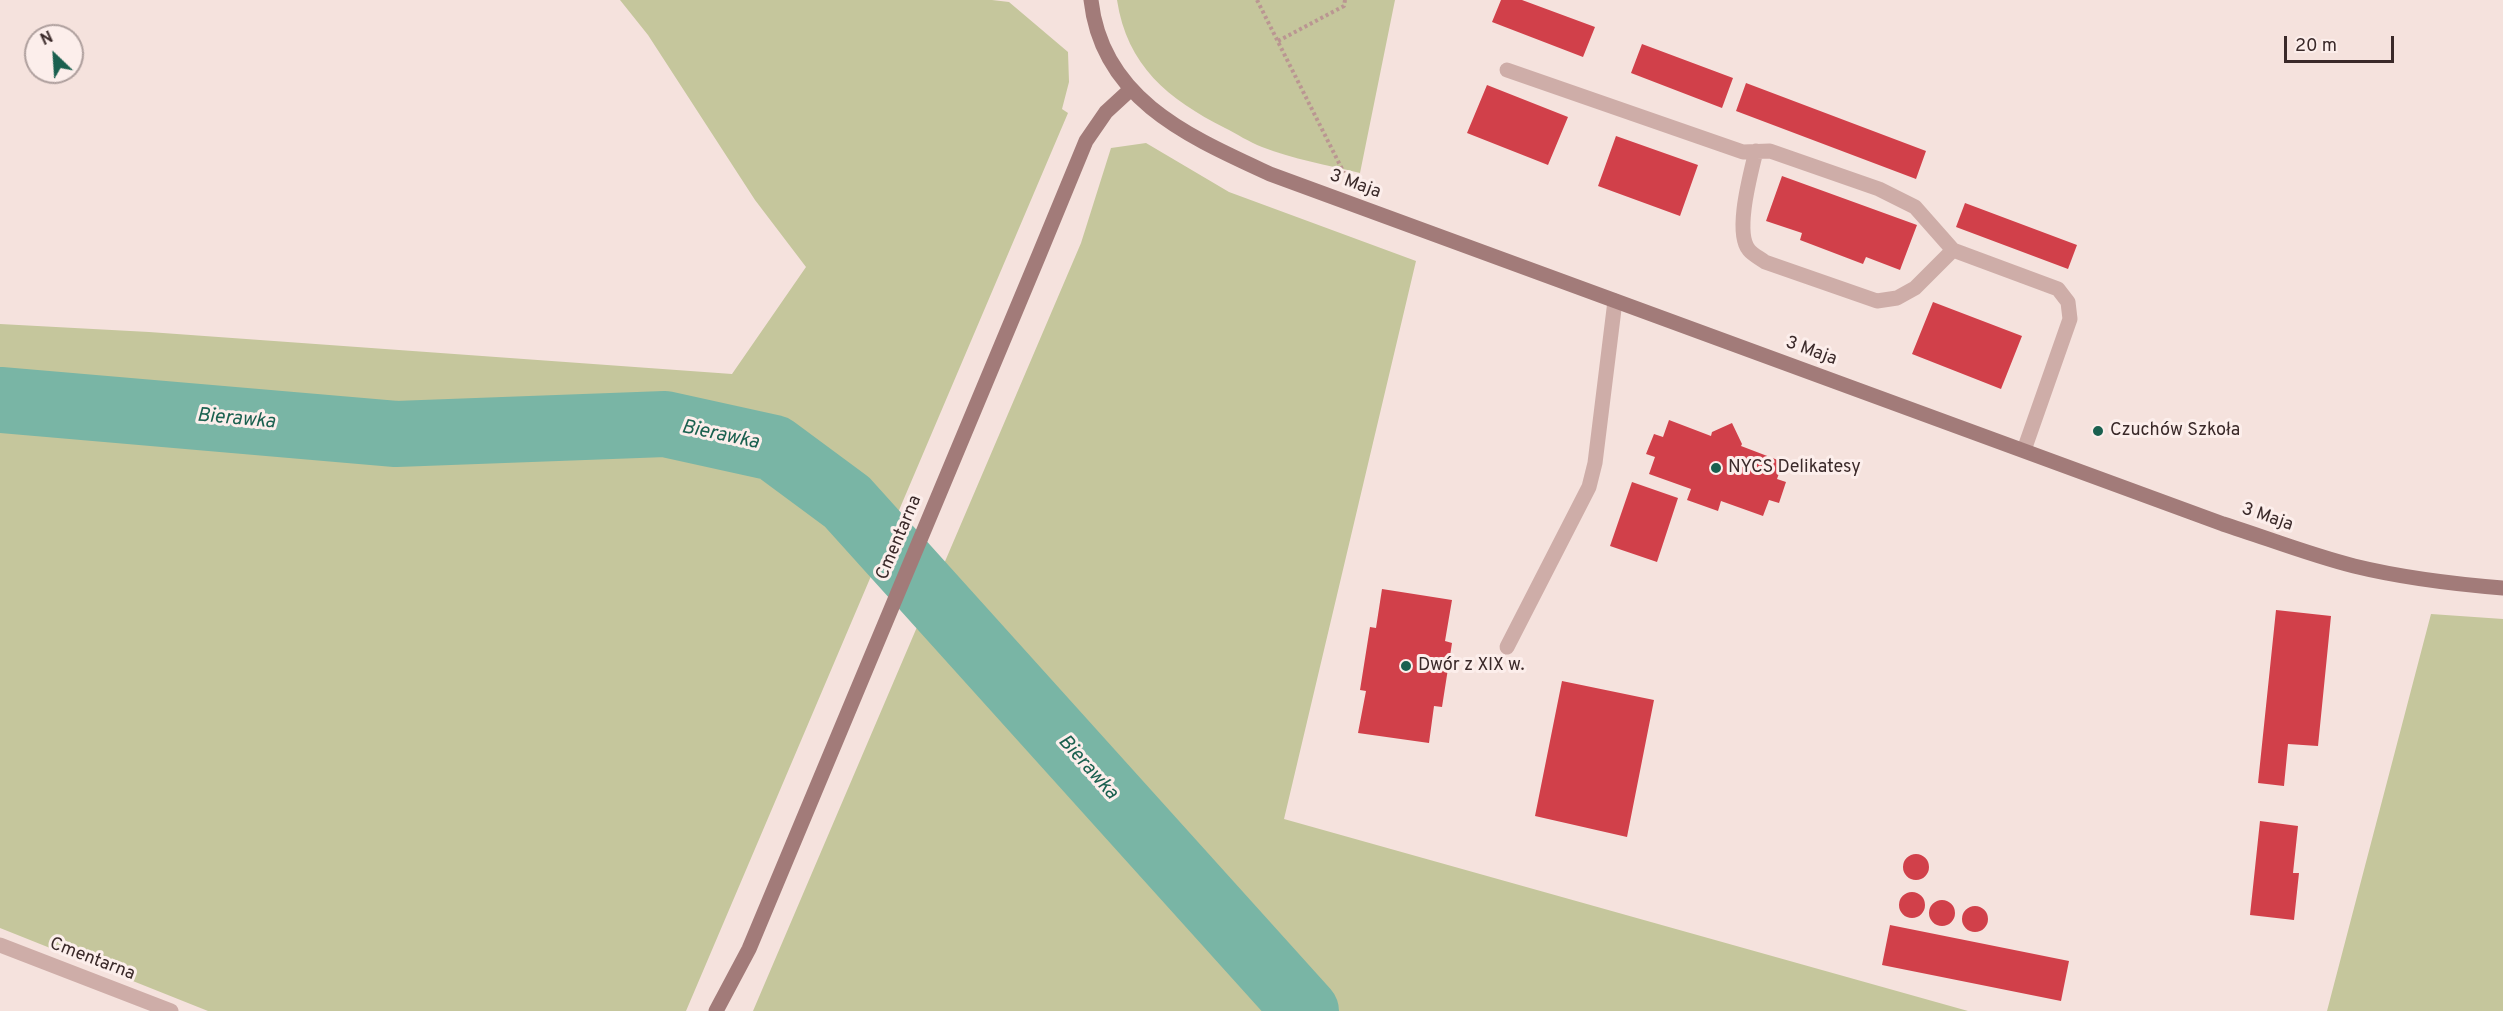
<!DOCTYPE html>
<html>
<head>
<meta charset="utf-8">
<style>
	body { margin:0 }
	#map { position:relative; width:2503px; height:1011px; overflow:hidden; background:#f5e2dd; font-family:Overpass,sans-serif }
	canvas { display:block }
	.north { position:absolute; left:24px; top:24px; width:60px; height:60px; box-sizing:border-box; background:#fceeeb; border:2px solid #ae9f9d; border-radius:50%; rotate:335deg; font-size:16px; font-weight:700; line-height:24px; text-align:center; color:#3a2929 }
	.north::after { content:''; display:block; margin:auto; width:21px; height:27px; background:#1a604f; clip-path:polygon(50% 0,100% 100%,50% 72%,0 100%) }
	.scale { position:absolute; left:2284px; top:36px; width:110px; height:27px; box-sizing:border-box; border:3px solid #3a2929; border-top:0; padding-left:8px; font-size:18px; line-height:21px; white-space:nowrap; color:#3a2929; -webkit-text-stroke:4px #fceeeb; paint-order:stroke }
</style>
</head>
<body>
<div id="map">
<canvas width="2503" height="1011"></canvas>
<div class="north">N</div>
<div class="scale">20 m</div>
</div>
<script>
const ctx = document.querySelector('canvas').getContext('2d');
ctx.lineJoin = 'round';
function fillPath(path, color) { ctx.fillStyle = color; ctx.fill(path, 'evenodd'); }
function stroke(path, color, width, dash) { ctx.strokeStyle = color; ctx.lineWidth = width; ctx.lineCap = dash ? 'butt' : 'round'; ctx.setLineDash(dash || []); ctx.stroke(path); }
function label(font, color, halo, rows, align = 'center') {
  ctx.font = font + ' Overpass,sans-serif'; ctx.lineWidth = 6; ctx.setLineDash([]); ctx.textBaseline = 'middle'; ctx.strokeStyle = halo; ctx.fillStyle = color; for (const [text, x, y, turn = 0] of rows) {
    ctx.save(); ctx.translate(x, y); ctx.rotate((+turn || 0) * Math.PI / 180); ctx.textAlign = isNaN(turn) ? turn : align; if (halo) ctx.strokeText(text, 0, 0); ctx.fillText(text, 0, 0); ctx.restore();
  }
}
const green = new Path2D(`
	M620,0H992L1009,2L1068,52L1069,82L1062,109L1068,113L686,1011H208L0,928V324L149,332L732,374L806,267L755,200L648,35Z
	M1117,0H1395L1360,173C1327,165 1293,159 1262,147C1249,142 1237,134 1225,128C1168,99 1127,66 1117,0Z
	M1146,143L1229,192L1416,261L1284,819L1968,1011H753L1081,243L1111,148Z
	M2431,614L2503,619V1011H2327Z`);
const river = new Path2D(`
	M0,400L396,434L665,424L774,448L847,502L1306,1011`);
const building = new Path2D(`
	M1501,0H1522L1595,27L1583,57L1492,22Z
	M1642,44L1733,78L1722,108L1631,73Z
	M1746,83L1926,151L1916,179L1736,111Z
	M1487,85L1568,117L1548,165L1467,133Z
	M1616,136L1698,165L1680,216L1598,186Z
	M1782,176L1917,225L1900,270L1866,257L1863,264L1800,240L1802,233L1766,221Z
	M1965,203L2077,245L2068,269L1956,227Z
	M1933,302L2022,336L2001,389L1912,354Z
	M1669,420L1711,436L1712,432L1732,423L1742,444L1741,446L1783,462L1777,479L1786,482L1779,503L1769,500L1763,516L1721,501L1718,511L1687,500L1691,489L1649,474L1655,457L1646,454L1654,434L1663,437Z
	M1632,482L1678,498L1657,562L1610,546Z
	M1382,589L1452,600L1445,641L1452,643L1442,707L1434,706L1429,743L1358,733L1366,691L1360,690L1370,627L1376,628Z
	M2276,610L2331,616L2318,746L2288,744L2284,786L2258,783Z
	M1562,681L1654,700L1627,837L1535,816Z
	M2260,821L2298,826L2293,873H2299L2294,920L2250,915Z
	M1903 867a13 13 0 1 1 26 0a13 13 0 1 1-26 0Z
	M1899 905a13 13 0 1 1 26 0a13 13 0 1 1-26 0Z
	M1929 913a13 13 0 1 1 26 0a13 13 0 1 1-26 0Z
	M1962 919a13 13 0 1 1 26 0a13 13 0 1 1-26 0Z
	M1890,925L2069,961L2061,1001L1882,965Z`);
const path = new Path2D(`
	M1257,0L1344,173
	M1278,41L1344,6L1345,0`);
const lane = new Path2D(`
	M1507,70L1743,152L1770,151L1879,189L1915,207L1953,250L2058,289L2068,302L2070,319L2024,450
	M1756,151C1751,173 1734,232 1749,250C1753,255 1760,258 1765,262L1877,301L1897,298L1915,288L1953,250
	M1507,647L1589,487L1595,463L1615,301`);
const street = new Path2D(`
	M0,945L171,1011`);
const secondary = new Path2D(`
	M1091,0C1102,100 1190,137 1270,174L2223,524C2267,538 2310,555 2354,566C2403,578 2453,584 2503,588
	M716,1011L749,949L1039,255L1086,141L1106,112L1131,89`);
const markers = [
	[2098,431,6,"#1a604f"],
	[1716,468,6,"#1a604f"],
	[1406,666,6,"#1a604f"]
];
const streetNames = [
	["3 Maja",1355,185,20],
	["3 Maja",1811,352,20],
	["3 Maja",2267,518,19],
	["Cmentarna",900,538,-67],
	["Cmentarna",92,960,21]
];
const poiNames = [
	["Czuchów Szkoła",2110,431],
	["NYCS Delikatesy",1728,468],
	["Dwór z XIX w.",1418,666]
];
const waterNames = [
	["Bierawka",236,420,5],
	["Bierawka",720,436,12],
	["Bierawka",1087,768,48]
];
fillPath(green, '#c5c69c');
stroke(river, '#79b5a5', 66);
fillPath(building, '#d1404a');
stroke(path, '#ba9692', 4, [3, 3]);
stroke(lane, '#ceada8', 15);
stroke(street, '#ceada8', 15);
stroke(secondary, '#a27b79', 15);
for (const [x, y, r, color] of markers) { const dot = new Path2D(); dot.arc(x, y, r, 0, 2 * Math.PI); ctx.fillStyle = color; ctx.fill(dot); stroke(dot, '#fceeeb', 2); }
label('18px', '#3a2929', '#fceeeb', streetNames);
label('18px', '#3a2929', '#fceeeb', poiNames, 'left');
label('italic 20px', '#1a604f', '#fceeeb', waterNames);
</script>
</body>
</html>
